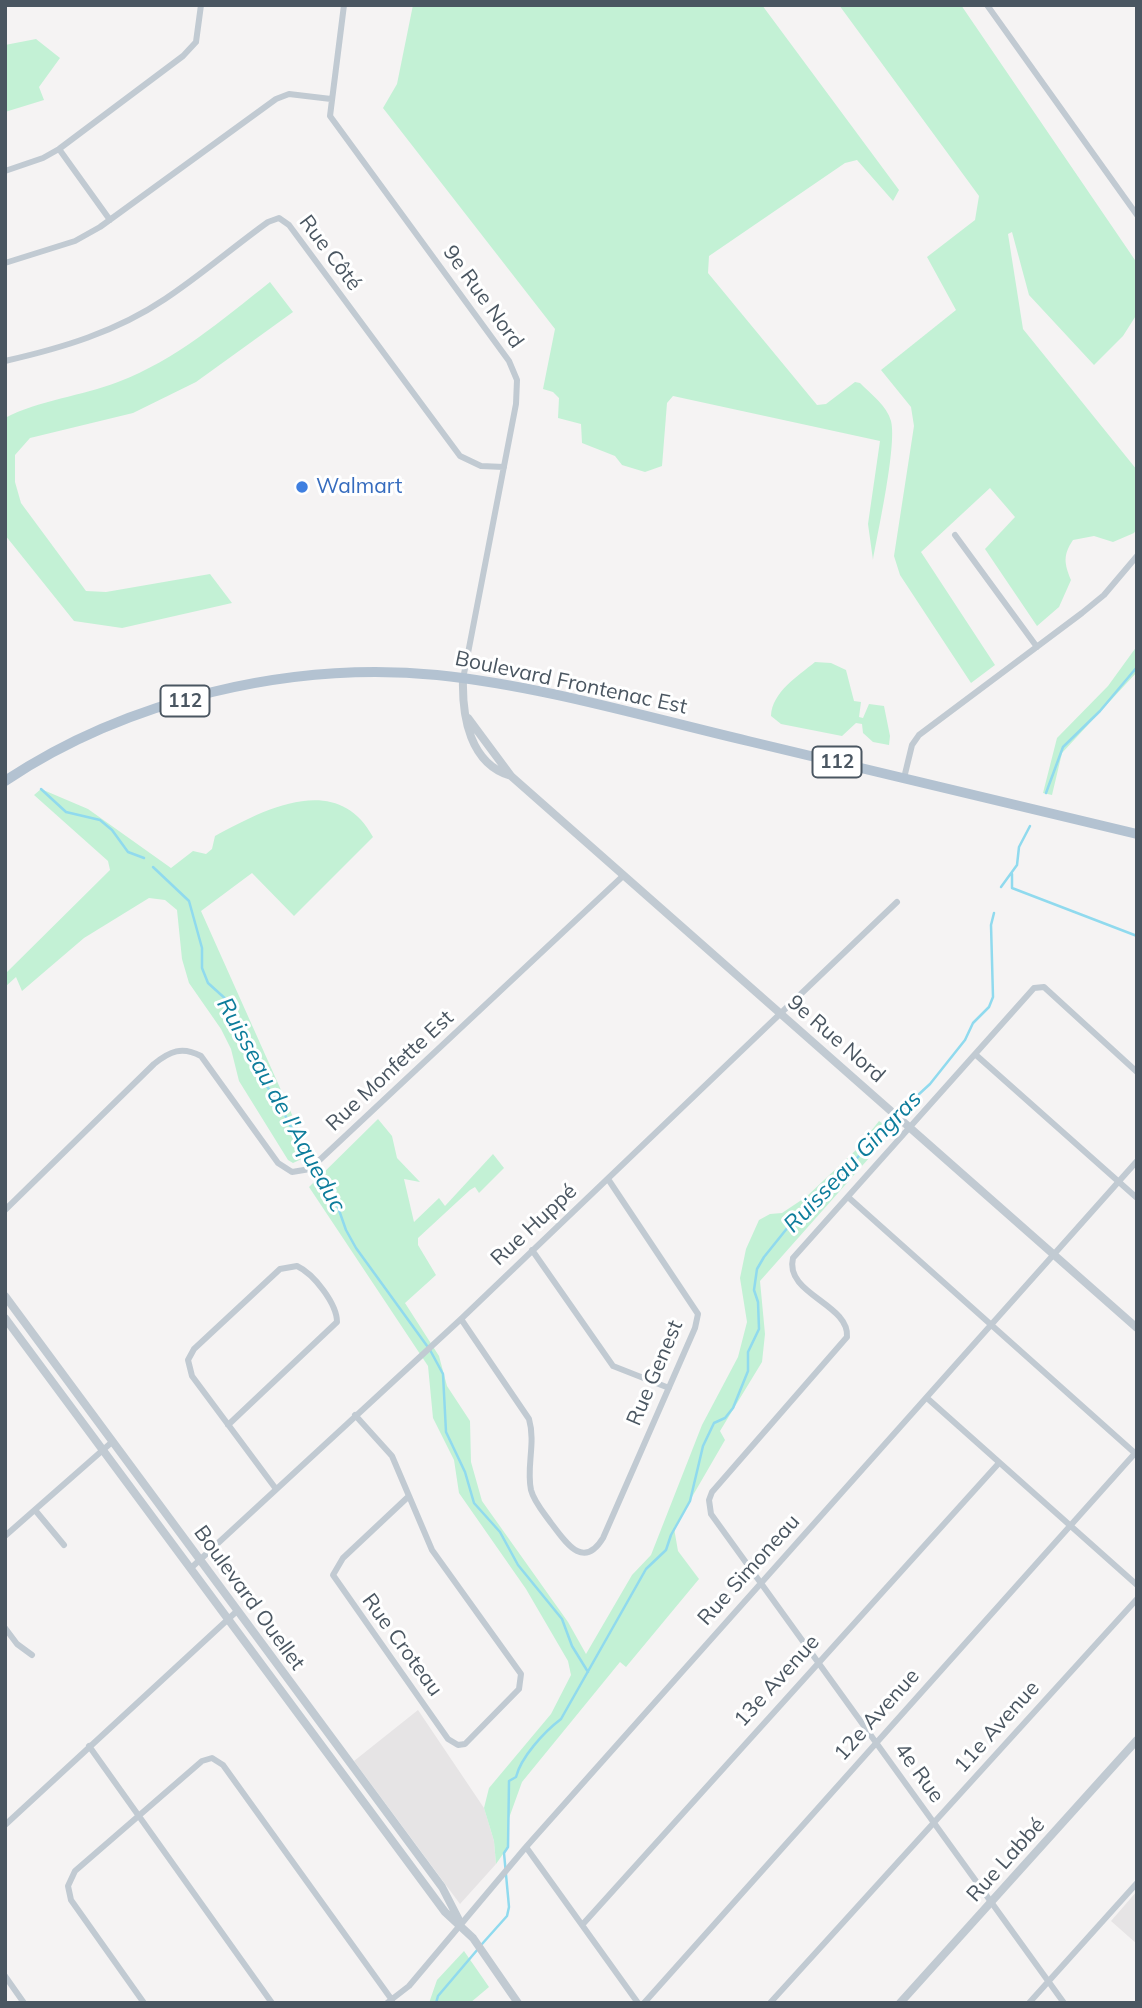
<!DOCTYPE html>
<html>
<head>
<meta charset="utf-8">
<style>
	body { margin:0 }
	#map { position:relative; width:1142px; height:2008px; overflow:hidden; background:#f5f3f3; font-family:Mulish,sans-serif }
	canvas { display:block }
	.frame { position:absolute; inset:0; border:7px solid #4a5661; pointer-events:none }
</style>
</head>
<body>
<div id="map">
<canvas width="1142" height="2008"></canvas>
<div class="frame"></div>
</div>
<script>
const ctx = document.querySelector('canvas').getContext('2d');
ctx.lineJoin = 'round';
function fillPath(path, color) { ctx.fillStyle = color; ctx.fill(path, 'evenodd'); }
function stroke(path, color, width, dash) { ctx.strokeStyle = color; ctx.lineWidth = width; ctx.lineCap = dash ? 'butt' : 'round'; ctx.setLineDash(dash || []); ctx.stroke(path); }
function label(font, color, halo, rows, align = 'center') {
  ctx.font = font + ' Mulish,sans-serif'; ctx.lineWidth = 6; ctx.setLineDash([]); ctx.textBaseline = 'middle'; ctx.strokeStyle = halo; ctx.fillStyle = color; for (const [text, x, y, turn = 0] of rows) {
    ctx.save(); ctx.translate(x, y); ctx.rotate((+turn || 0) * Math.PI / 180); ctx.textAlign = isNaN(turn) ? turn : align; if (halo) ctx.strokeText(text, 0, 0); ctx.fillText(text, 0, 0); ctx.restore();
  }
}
const education = new Path2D(`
	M418,1710L484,1808L494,1841L496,1864L460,1904L354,1761Z
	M1137,1891V1944L1111,1921Z`);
const green = new Path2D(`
	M413,5H762L899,190L893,201L857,160L845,163L709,256L708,273L817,405L826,404L855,382L860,383C871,394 887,406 891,421C897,445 878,531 873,560L868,524L880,441L673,396L667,403L662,466L645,472L622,465L615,456L582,443L581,424L558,418L559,398L553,392L543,389L555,329L383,108L397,84Z
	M839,5H961L1137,263V314L1123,336L1094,365L1029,295L1012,232L1008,234L1023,329L1137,470V528L1134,533L1113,542L1094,536L1073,540C1063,555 1064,563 1071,580L1059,607L1037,626L985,549L1015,517L990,488L921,552L995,665L971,683L900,575L894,556L914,426L911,407L881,370L956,310L927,257L975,220L979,196Z
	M36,39L60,58L39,87L44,100L5,112V45Z
	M270,282L293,312L196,382L133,413L30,438L15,455V482L21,503L86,591L106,592L210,574L232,603L122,628L74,621L5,535V418C39,400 82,396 118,382C176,360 222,320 270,282Z
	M1137,646V672L1062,753L1052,795L1043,793L1057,738L1108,686Z
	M815,662L831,663L846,670L854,701L861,702L859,717L863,718L869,704L884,706L890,736L889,745L873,742L863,733L862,724L856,723L842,736L781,724L771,716C772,692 798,676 815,662Z
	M41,789L88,809L171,868L193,851L206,854L212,849L215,836C263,810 337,770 373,837L294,916L252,873L201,911L310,1155L293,1163L288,1160L239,1081L231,1049L221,1029L189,983L182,959L177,910L165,900L149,898L84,938L22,991L16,977L5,987V974L110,870L108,861L34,795Z
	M378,1119L392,1136L397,1158L420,1182L404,1179L414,1222L439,1198L445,1206L493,1154L504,1168L479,1193L475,1187L470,1190L418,1238V1245L436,1275L405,1303L439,1356L447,1386L470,1421L471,1462L482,1501L568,1622L586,1654L632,1575L651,1555L702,1425L738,1357L747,1322L740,1278L746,1249L759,1220L770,1214L782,1213L806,1197L856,1150L879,1121L893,1131L760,1281L765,1334L762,1362L720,1431L725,1440L674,1528L678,1551L699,1579L626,1667L620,1662L522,1782L509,1818L508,1847L496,1864L494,1841L484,1808L489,1788L551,1714L571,1675L568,1661L526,1589L459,1493L454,1460L433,1418L428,1366L309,1187Z
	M464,1951L489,1987L470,2003H429L437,1980Z`);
const stream = new Path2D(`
	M41,789L66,812L100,820L112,830L128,852L144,858
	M1046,793L1063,747L1100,711L1137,667
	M153,867L189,901L202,948V968L208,983L229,1002L232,1020L253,1065L282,1109L307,1159L328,1179L346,1230L356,1248L430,1350L443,1374L446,1432L465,1472L474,1503L500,1532L518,1565L562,1619L572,1646L588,1672
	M1012,874V888L1137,936
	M1001,887L1017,865L1019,847L1030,826
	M482,1944L507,1916L509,1907L504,1853L508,1847L509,1781L516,1777C521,1757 544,1732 561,1719L646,1569L666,1550L671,1535L690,1501L703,1446L714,1423L725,1418L733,1408L748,1371V1352L759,1329L758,1302L754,1290L757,1269L764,1257L801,1211L838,1181L863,1151L882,1138L893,1118L930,1084L965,1040L973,1023L989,1007L993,997L991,925L994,913
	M436,2003L438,1996L478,1949`);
const minor = new Path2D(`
	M344,5L330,116L509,361L517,380L516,404L463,679
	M987,5L1137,215
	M59,149L110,220
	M5,171L43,158L59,149L183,56L196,42L201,5
	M5,263L75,241L100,227L276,99L289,94L331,99
	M5,361C62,348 116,332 165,299C200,276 233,247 268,222L279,218L289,225L460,456L481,466L504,467
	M955,535L1037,647
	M904,778L912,745L919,735L1082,613L1104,595L1137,556
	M976,1055L1137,1198
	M848,1197L1137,1455
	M5,1210L154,1064C170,1051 182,1046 201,1056L278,1163L292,1172L310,1169L623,876
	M532,1250L613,1366L669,1388
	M461,1319L529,1419C536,1443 526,1467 531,1490C534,1502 544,1513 551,1523C565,1541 583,1571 603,1538L695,1328L698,1314L608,1179
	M927,1398L1137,1585
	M355,1415L392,1456L432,1550L521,1674L519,1689L465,1744L458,1745L448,1739L333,1575L343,1558L409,1496
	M228,1425L337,1322C337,1304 314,1274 297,1266L280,1269L194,1349L188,1360L192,1376L276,1489
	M35,1510L64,1545
	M5,1536L112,1442
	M191,1568L461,1319L897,902
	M5,1628L17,1644L32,1655
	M89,1746L272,2003
	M5,1825L237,1611
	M526,1847L638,2003
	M583,1924L999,1463
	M5,1976L24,2003
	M144,2003L71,1900L68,1886L75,1871L202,1761L212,1758L223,1765L392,2000
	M387,2003L409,1986L526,1847L1137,1161
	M644,2003L1137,1451
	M770,2003L1137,1599
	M1029,2003L1137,1883
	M1064,2003L711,1514L709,1500L712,1492L847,1337C850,1304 784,1294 793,1258L1034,988L1044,987L1137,1072`);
const tertiary = new Path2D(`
	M463,679C462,717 470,764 511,776
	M468,718L511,776L1137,1328
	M5,1296L442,1887L459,1920
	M5,1318L445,1912L473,1938L518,2003
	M900,2003L1137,1740`);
const primary = new Path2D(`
	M5,781C128,699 291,661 437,675C542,686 646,717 748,741C877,772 1007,803 1137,834`);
const markers = [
	[302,487,7,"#3f7fe0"]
];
const shields = [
	[185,701,49],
	[837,762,49]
];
const shieldNames = [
	["112",185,701],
	["112",837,762]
];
const streetNames = [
	["Rue Côté",330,253,53],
	["9e Rue Nord",483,297,54],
	["Boulevard Frontenac Est",571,683,12],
	["9e Rue Nord",836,1039,41],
	["Rue Monfette Est",390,1071,-43],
	["Rue Huppé",534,1225,-43],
	["Rue Genest",655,1373,-67],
	["Rue Simoneau",749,1570,-48],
	["Boulevard Ouellet",249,1598,54],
	["Rue Croteau",402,1645,54],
	["13e Avenue",777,1681,-48],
	["12e Avenue",877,1715,-48],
	["11e Avenue",997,1727,-48],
	["4e Rue",919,1773,54],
	["Rue Labbé",1006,1860,-48]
];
const shopNames = [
	["Walmart",316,487]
];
const waterNames = [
	["Ruisseau de l'Aqueduc",281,1105,61],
	["Ruisseau Gingras",853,1162,-46]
];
fillPath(education, '#e6e4e5');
fillPath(green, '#c3f1d5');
stroke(stream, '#90daee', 2.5);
stroke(minor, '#c1cad2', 6);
stroke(tertiary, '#c1cad2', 8);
stroke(primary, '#b3c2d1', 10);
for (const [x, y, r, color] of markers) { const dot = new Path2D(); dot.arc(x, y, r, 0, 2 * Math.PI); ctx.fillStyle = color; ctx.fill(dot); stroke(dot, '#fff', 2.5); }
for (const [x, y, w] of shields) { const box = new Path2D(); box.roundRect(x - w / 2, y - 15.5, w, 31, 5); ctx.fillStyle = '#fff'; ctx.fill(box); stroke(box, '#4a5661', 2); }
label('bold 19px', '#4a5661', null, shieldNames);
label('21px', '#4a5661', '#fff', streetNames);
label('21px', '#366cbe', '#fff', shopNames, 'left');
label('italic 23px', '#0c7c9b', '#fff', waterNames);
</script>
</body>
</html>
